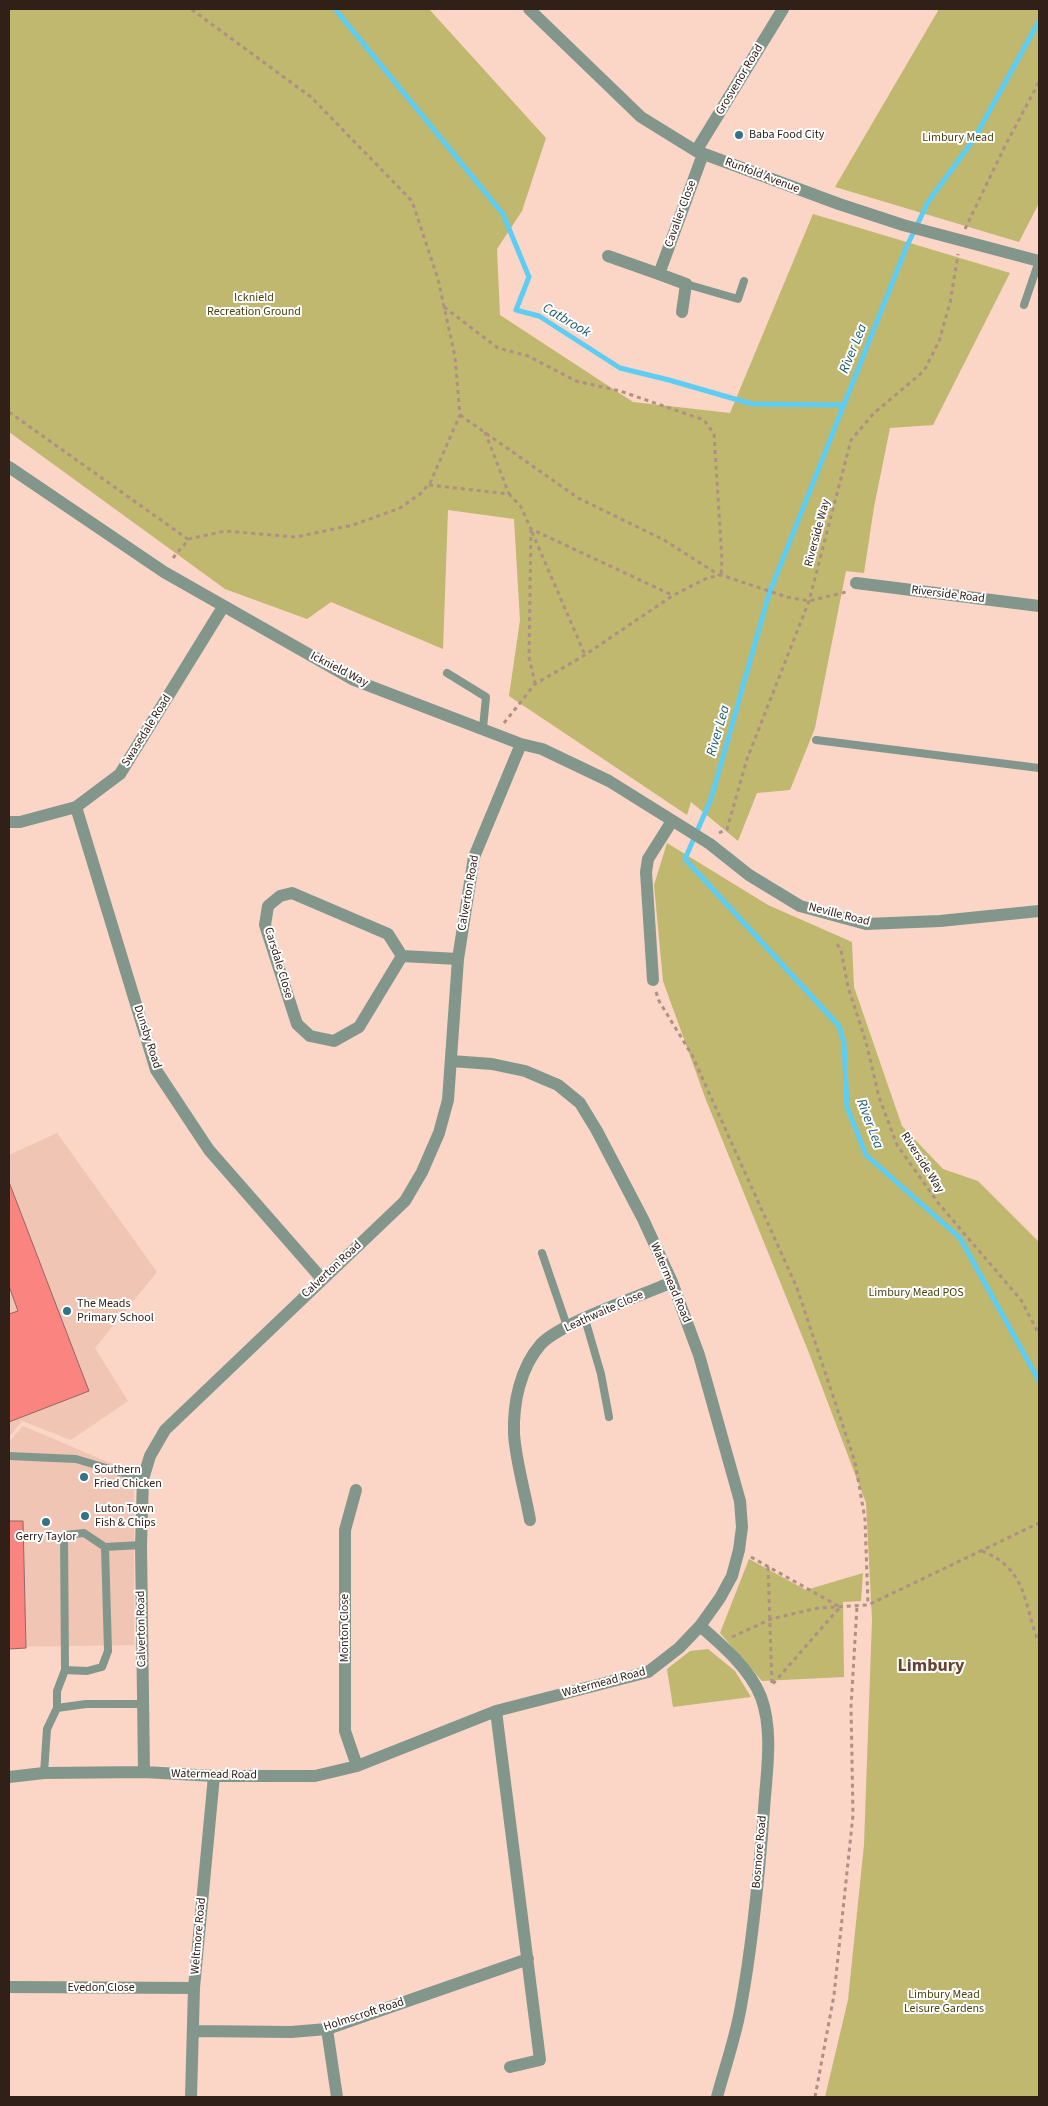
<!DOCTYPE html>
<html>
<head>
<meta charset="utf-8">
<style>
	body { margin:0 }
	#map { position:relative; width:1048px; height:2106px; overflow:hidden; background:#fbd5c6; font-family:"Source Sans 3",sans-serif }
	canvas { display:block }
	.frame { position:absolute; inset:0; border:10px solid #302018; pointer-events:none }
</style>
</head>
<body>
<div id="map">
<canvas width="1048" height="2106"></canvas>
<div class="frame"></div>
</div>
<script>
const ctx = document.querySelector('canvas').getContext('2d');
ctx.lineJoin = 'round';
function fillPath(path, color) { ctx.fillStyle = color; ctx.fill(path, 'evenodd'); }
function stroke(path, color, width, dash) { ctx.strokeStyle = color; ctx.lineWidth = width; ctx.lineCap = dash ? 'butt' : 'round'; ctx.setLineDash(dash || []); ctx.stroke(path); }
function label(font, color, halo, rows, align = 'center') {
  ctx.font = font + ' "Source Sans 3",sans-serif'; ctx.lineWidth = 4; ctx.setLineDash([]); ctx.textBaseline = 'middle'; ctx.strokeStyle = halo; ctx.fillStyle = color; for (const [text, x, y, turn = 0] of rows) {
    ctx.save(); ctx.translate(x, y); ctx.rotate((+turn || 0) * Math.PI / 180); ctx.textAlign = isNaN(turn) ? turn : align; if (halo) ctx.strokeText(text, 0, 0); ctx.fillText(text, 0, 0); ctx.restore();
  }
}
const built = new Path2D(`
	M57,1133L157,1272L95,1348L128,1401L71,1440L22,1421L9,1437V1155Z
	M23,1426L134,1473V1645L9,1647V1442Z`);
const green = new Path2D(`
	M9,9H429L546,138L522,211L497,249L500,315L633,402L730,413L813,214L1010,273L933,425L890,428L874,507L864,573L846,571L815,728L790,790L757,793L738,841L691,802L687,815L509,696L520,620L514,519L448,510L443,649L331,602L307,619L225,589L9,432Z
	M939,9H1039V203L1019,242L835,187Z
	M667,843L768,905L852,942L854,987L902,1126L943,1169L978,1181L1039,1242V2097H825L848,2000L864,1845L872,1620L866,1503L809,1353L706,1100L663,981L654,885Z
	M749,1559L806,1590L863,1573L861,1601L843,1602L844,1677L762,1681L720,1633Z
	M708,1649L735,1671L751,1697L673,1707L667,1669L690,1651Z`);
const stream = new Path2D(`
	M335,9L503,214L529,277L516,310L539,316L620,368L669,380L752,404L843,405
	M1039,21L974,139L928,202L906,248L769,594L711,799L685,859L839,1026L844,1043L847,1107L866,1155L960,1238L1039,1381`);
const building = new Path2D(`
	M9,1182L89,1391L9,1422V1314L18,1311L9,1286Z
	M9,1521H23L26,1648L9,1649Z`);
const path = new Path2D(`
	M965,229L1005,146L1039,82
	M444,307L498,348L528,356L576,381L620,391L704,420L714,434L722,560L721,575
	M9,412L189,540
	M460,415L578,498L664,540L719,575
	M485,432L509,494
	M429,485L509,494L521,507L531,529L672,595
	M531,529L529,657L535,684
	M532,532L585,655
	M173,558L189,539L225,531L296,537L353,525L400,508L420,494L430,483L460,415L455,357L438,279L412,201L311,97L191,9
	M504,723L535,684L585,655L672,596L707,578L721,575L787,597L809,601L846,592
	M719,833L727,829L747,759L809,601L851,440L874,413L924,371L939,341L950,303L958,254
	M837,944L841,950L848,987L866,1042L879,1097L897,1145L939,1204L1021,1300L1039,1334
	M656,992L659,1001L692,1055L797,1288L855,1462L865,1519L868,1605
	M982,1551C1028,1569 1023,1604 1039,1643
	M751,1557L840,1607L771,1686
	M768,1567L772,1685
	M732,1637L771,1619L818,1608L868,1605L1039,1523
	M815,2097L834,1995L853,1815L851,1707L857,1606`);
const lane = new Path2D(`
	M686,284L738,299L744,281
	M1024,305L1039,261
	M447,673L486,697L483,728
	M816,740L1039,768
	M542,1253L567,1326
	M585,1319L601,1374L609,1417
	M9,1456L76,1459L143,1479
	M65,1670L87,1671L102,1667L108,1651L105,1547
	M57,1708V1691L65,1670L64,1535L84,1533L105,1547L141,1545
	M44,1773L47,1729L57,1708L86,1704H143`);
const street = new Path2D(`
	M529,9L641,117L696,151L839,204L903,225L1039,261
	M696,151L783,9
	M608,256L659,274L703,154
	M659,274L686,284L682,312
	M9,467L164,572L354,680L521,744L542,749L609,781L710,844L749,875L800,906L866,924L940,921L1039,911
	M856,583L1039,606
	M76,807L156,1070L209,1150L322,1279
	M9,822H20L76,807L120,774L223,607
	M402,956L388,934L292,893L280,896L268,906L265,925L297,1024L310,1036L334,1041L359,1027L402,956L458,959
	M653,980L646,872L648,859L672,821
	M356,1490L345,1530V1731L357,1766
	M530,1520C525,1492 516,1462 514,1434C513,1403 520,1368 541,1344C562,1322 641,1296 672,1282
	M700,1626C722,1645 750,1669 761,1697C774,1732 766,1775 764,1810C759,1876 753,1941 741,2006C736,2036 725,2067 717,2097
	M496,1711L540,2060L510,2067
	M144,1772L141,1545L143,1479L150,1456L165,1430L405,1201L422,1172L439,1133L448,1100L458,959L474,857L521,744
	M9,1777L44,1773L144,1772L214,1776H315L357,1766L496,1711L648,1672L679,1648L700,1626L720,1598L732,1576L739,1550L742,1527L740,1501L699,1355L672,1282L643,1219L597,1131L580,1103L558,1085L525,1071L492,1064L451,1061
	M9,1987L194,1988
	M327,2029L337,2097
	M193,2031L291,2032L327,2029L528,1959
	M191,2097L194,1988L214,1776`);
const markers = [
	[739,135,5,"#347287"],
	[67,1311,5,"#347287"],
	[84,1477,5,"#347287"],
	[85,1516,5,"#347287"],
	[46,1522,5,"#347287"]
];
const streetNames = [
	["Grosvenor Road",740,80,-59],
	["Runfold Avenue",762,176,21],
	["Cavalier Close",681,214,-70],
	["Riverside Way",818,533,-75],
	["Riverside Road",948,595,7],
	["Icknield Way",339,670,27],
	["Swasedale Road",147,731,-58],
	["Calverton Road",469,893,-80],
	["Neville Road",839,915,14],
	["Carsdale Close",278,963,73],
	["Dunsby Road",147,1037,72],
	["Riverside Way",922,1163,57],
	["Calverton Road",332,1270,-43],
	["Watermead Road",670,1283,67],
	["Leathwaite Close",604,1312,-24],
	["Monton Close",345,1628,-90],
	["Calverton Road",142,1629,-91],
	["Watermead Road",604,1683,-15],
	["Watermead Road",214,1775,1],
	["Bosmore Road",760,1852,-85],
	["Weltmore Road",199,1936,-85],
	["Evedon Close",101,1988],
	["Holmscroft Road",364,2015,-18]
];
const poiNames = [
	["Baba Food City",749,135],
	["The Meads",77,1304],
	["Primary School",77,1318],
	["Southern",94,1470],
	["Fried Chicken",94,1484],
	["Luton Town",95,1509],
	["Fish & Chips",95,1523],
	["Gerry Taylor",46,1537,"center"]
];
const parkNames = [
	["Limbury Mead",958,138],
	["Icknield",254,298],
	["Recreation Ground",254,312],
	["Limbury Mead POS",916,1293],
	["Limbury Mead",944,1995],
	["Leisure Gardens",944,2009]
];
const waterNames = [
	["Catbrook",566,321,31],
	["River Lea",854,349,-68],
	["River Lea",719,731,-74],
	["River Lea",869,1124,69]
];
const districtNames = [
	["Limbury",931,1667]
];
fillPath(built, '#f0c5b4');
fillPath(green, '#bfb86e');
stroke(stream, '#5dcdf3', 5);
fillPath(building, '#f98480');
stroke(building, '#936663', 1);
stroke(path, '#ae9084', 3, [4, 4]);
stroke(lane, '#83968c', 8);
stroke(street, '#83968c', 12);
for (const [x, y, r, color] of markers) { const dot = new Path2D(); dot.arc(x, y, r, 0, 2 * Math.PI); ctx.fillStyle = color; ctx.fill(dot); stroke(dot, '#fff', 2); }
label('12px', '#302018', '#fff', streetNames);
label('12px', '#302018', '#fff', poiNames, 'left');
label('12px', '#494411', '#fff', parkNames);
label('italic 14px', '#1c5a6e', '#fff', waterNames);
label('bold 18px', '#674131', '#fff', districtNames);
</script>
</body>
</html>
